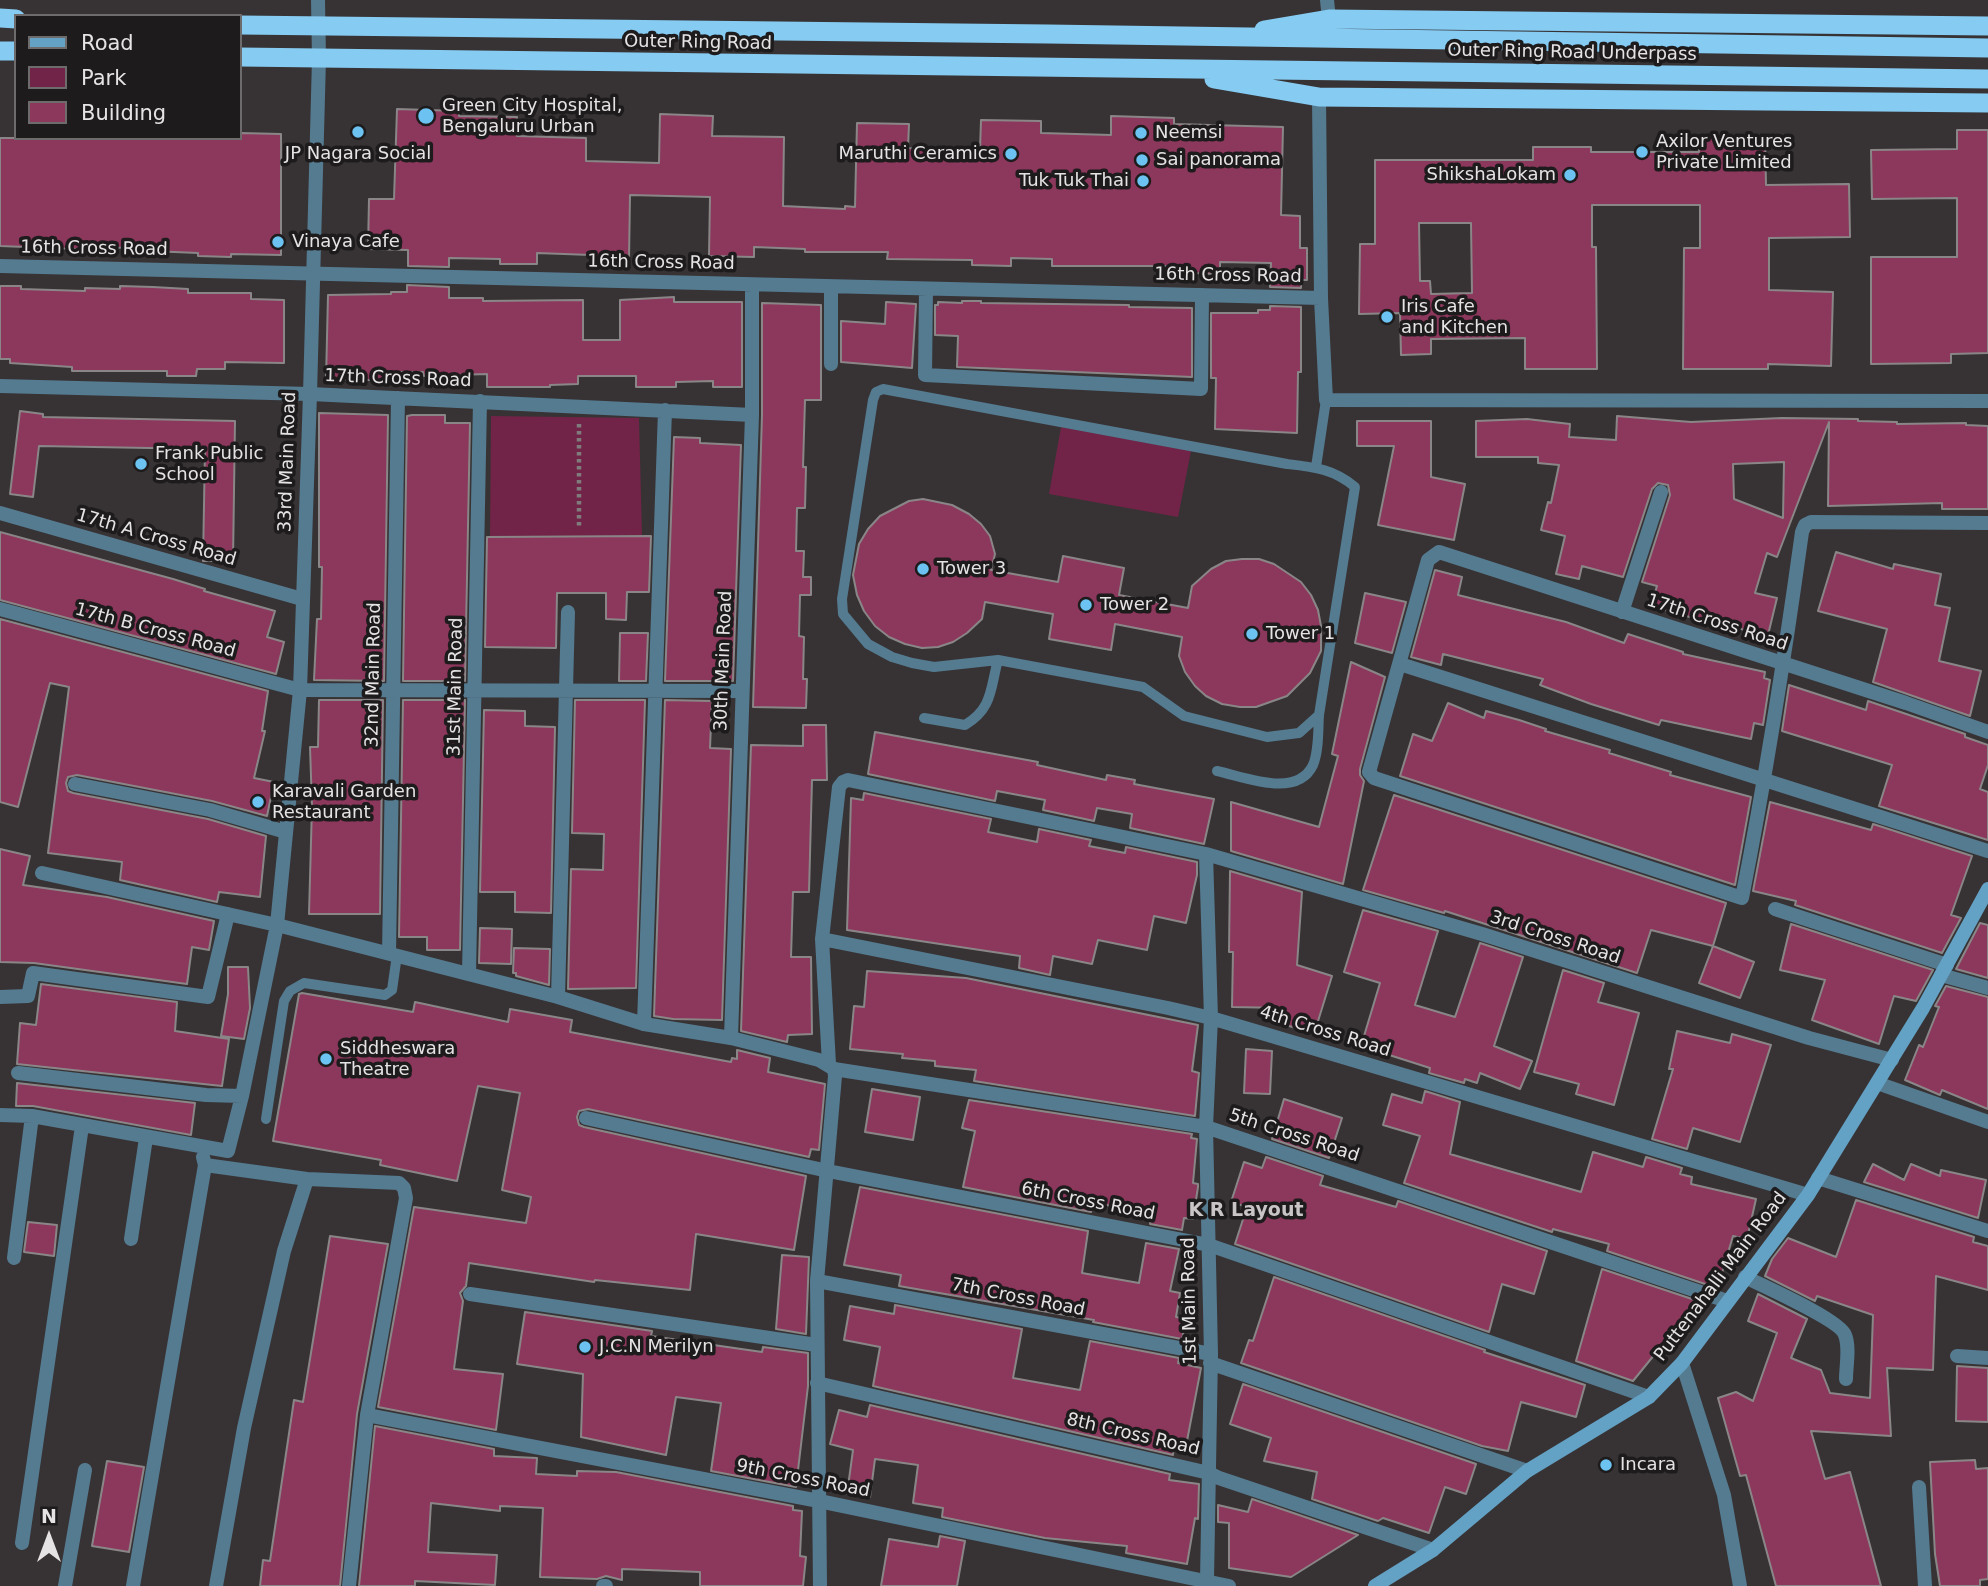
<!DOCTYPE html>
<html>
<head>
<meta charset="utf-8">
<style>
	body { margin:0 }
	#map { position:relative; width:1988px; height:1586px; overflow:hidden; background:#373334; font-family:"DejaVu Sans",sans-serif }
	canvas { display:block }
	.legend { position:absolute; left:14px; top:14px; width:228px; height:126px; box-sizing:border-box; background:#1d1b1c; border:2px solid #6d6b6c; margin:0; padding:9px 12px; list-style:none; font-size:21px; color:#e6e3e4 }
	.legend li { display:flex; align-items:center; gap:14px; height:35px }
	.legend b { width:35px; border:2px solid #6d6b6c }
	.north { position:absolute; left:14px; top:1502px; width:70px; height:70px; -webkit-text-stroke:5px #1d1b1c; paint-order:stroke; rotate:0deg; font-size:19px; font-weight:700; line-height:28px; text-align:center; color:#e6e3e4 }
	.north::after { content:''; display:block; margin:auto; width:24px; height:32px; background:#e6e3e4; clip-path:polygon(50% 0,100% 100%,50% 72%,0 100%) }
</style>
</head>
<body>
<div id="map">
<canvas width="1988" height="1586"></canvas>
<ul class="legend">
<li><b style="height:9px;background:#63a2c5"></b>Road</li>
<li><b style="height:19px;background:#712447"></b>Park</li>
<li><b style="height:19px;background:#8c375c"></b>Building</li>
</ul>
<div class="north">N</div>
</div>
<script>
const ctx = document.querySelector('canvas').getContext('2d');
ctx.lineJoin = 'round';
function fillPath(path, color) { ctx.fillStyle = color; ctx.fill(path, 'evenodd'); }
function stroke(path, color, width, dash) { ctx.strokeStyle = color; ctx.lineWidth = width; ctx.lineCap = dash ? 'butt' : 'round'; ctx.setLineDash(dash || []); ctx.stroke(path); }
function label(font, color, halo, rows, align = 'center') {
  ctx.font = font + ' "DejaVu Sans",sans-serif'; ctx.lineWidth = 7; ctx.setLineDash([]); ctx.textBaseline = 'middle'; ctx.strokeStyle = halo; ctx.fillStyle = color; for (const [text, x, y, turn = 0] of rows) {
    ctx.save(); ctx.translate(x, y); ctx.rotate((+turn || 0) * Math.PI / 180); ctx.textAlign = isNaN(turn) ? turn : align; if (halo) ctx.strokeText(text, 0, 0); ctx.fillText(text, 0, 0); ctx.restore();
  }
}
const green = new Path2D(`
	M491,416L639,418L642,536L490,537Z
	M1061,427L1191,451L1178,517L1049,494Z`);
const building = new Path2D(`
	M397,109L459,111V116L517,117V136L586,138V161L659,163L660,114L713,116L712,136L784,137L783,206L845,209V206L855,207L857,123L909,124L908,148L980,150L981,120L1041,121V133L1111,135V116L1174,118V124L1283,127L1281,215L1300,216V248H1307V280H1301V288L1270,287L1271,263L1220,262V274L1189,273V266H1052V259L1011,258V266L972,265V260L887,259L888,252H805V249L754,247V257L709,256L710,197L630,195L629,260L591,259V255L537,253V264H500V259L449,258V267L408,266V250L368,249L369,199H394Z
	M1957,130H1988V353L1951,354V363L1871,364V257H1957V198L1872,199L1871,150L1957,149Z
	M240,133L281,134V255L231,254V257L198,256V253L151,251V249L103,247V250L0,246V138H240Z
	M1765,135L1766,185L1849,184L1850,237L1769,238V290L1833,292L1831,366L1768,364V369H1683L1684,248H1700V205H1592V247H1596L1597,369H1525V338L1431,339V354L1401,355L1400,313L1359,314L1360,244H1375V160H1533V147H1591V152H1699V136ZM1419,223H1471L1472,293L1431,294L1430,281H1420Z
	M407,285L449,287V298H483V301L583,300V340H620V300L674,297V302H742V387H713V381L676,382V387H636V376H578V384L550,385V387H487V374L424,376L423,372H387V380H326L328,295L391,294V292H407Z
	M0,286H21V289L85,291V288L120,289V286L153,287L188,289V293H251V299L284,300V363L225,362V369H197L196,376H167V371H72V367L10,363V359H0Z
	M962,301H981V303L1129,305V307L1192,308V377L957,367L958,336L935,335V305H938V302L962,303Z
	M886,302L916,304L912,368L841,362V321L885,324Z
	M762,303L821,305V400H805L803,467H806L805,508H797L796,551H804L803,577H811V595H800L799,636L804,637L803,679H807L806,708L753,707L762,415Z
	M1270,306L1301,307V372H1298L1297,433L1215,429L1216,378H1211V313H1258V310H1270Z
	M20,411L43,414V417L235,421L233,561H203L205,449L39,446L33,497L10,494Z
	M319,413L388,415L384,681L314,680L317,619H321L322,567H319Z
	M412,415H445V423H470L465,681H403L407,416Z
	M1617,416L1691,422L1782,418L1858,419V421L1897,422V424L1966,423V425L1988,426V509H1942V503L1828,506L1829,422L1777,557L1767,553L1755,593L1777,598L1768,635L1704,621L1651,606L1657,586L1642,582L1670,495L1668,485L1658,483L1652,489L1623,577L1582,566L1579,579L1556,574L1565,536L1541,530L1548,502L1551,503L1559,465L1538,463V457H1476V421L1527,419L1570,424L1569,437L1616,440ZM1784,462L1783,518L1734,499L1733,464Z
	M1357,421H1431V477L1465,484L1454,540L1378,525L1394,446H1357Z
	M674,437L700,438V443L741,445L733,681H665Z
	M923,499L952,505L969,514L981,524L990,536L995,554L991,570L1058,582L1063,556L1124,568L1119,595L1188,608L1192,586L1211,569L1226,561L1242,559H1259L1274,564L1301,582L1311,595L1318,610L1321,626V651L1310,673L1287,696L1256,707H1240L1222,704L1206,696L1195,686L1185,672L1179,656L1182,637L1115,624L1111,650L1049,639L1053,614L985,602L982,619L967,633L953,642L938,647L922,648L905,644L889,637L875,626L864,611L857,595L853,575L859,544L868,529L880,516L909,501Z
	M0,532L173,579L205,589L204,591L275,611L267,637L284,642L276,674L0,600Z
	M651,536L649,592H627L626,620L606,619V593H557L556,648L485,647L487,537Z
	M1836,552L1893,569L1894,564L1941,574L1935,605L1950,608L1939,661L1981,671L1970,716L1873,682L1887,629L1818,611Z
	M1435,570L1462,577L1458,595L1566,622L1624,643L1628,634L1683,652V654L1765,672L1764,678L1770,680L1763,725L1754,723L1751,739L1661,720L1659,725L1591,704L1540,685L1543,679L1443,654L1441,665L1411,657Z
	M1365,593L1406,602L1392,653L1355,643Z
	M0,619L268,691L262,731H265L254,778L274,782L267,816L212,801L77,775L68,777L66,783L68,791L73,793L208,819L266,836L260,897L219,892L217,902L120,880L122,862L48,853L69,687L50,683L18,807L0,802Z
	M620,633H648L646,681H619Z
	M1351,662L1385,677L1360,769V775L1364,781L1343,884L1231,851V802L1319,827L1338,756L1332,754Z
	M1789,685L1866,710L1868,701L1965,734V737L1988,745V765L1980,789L1988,792V840L1879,806L1892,765L1782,731Z
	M319,700H383L380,914H309L312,806L310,747H318Z
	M403,700H465L460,950H427V937H399Z
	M575,700H645L636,988L568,989L571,869L603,870L604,834L572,833Z
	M665,700L712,701L710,748L731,749L722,1020L673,1019L654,1016Z
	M1448,703L1484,718L1486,711L1519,720L1546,729L1545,731L1610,750L1609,753L1671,772L1670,775L1751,797L1735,885L1400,776L1413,734L1432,741Z
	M484,710L525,711V726L555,727L551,913L515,912V892H480Z
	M803,725H826L827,780H812L809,892H793L791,957H811L812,1034L788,1035L787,1042L741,1031L751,745L803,746Z
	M875,732L1038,762L1037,765L1106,780L1107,775L1135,780L1134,784L1214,799L1204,844L1130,828L1132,814L1097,808L1094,821L1043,810L1045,800L997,791L995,801L868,774Z
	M864,793L991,819L988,832L1037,842L1039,829L1091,840L1089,846L1125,853L1126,847L1197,862V875L1186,923L1154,916L1147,950L1098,940L1092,964L1053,956L1050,975L1019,968L1020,956L847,930L851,798L863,800Z
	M1394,795L1726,903L1713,946L1651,930L1637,973L1445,911L1444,913L1363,890Z
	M1770,802L1871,830L1873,824L1972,856L1951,915L1961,918L1942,953L1795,905L1796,901L1753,891Z
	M0,849L30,856L23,885L107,897L214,921L209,950L192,947L187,984L34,963L0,962Z
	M1230,871L1302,892L1297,965L1332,976L1314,1034L1280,1023L1285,1008L1232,1007L1233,952H1229Z
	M1363,910L1438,931L1415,1005L1455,1017L1480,943L1523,957L1494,1046L1532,1061L1520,1089L1480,1073L1477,1083L1465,1079L1464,1083L1429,1073L1430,1068L1361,1046L1380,983L1344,972Z
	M1980,923L1988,925V978L1956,969Z
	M1791,924L1933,970L1916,1001L1894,996L1879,1044L1812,1020L1825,980L1780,970Z
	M480,928L512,929L511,964L479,963Z
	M1713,946L1754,962L1740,998L1699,983Z
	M514,948L550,949L549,985L516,976V973H513Z
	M228,967H248L250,1008L244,1039L221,1036L228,994Z
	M1563,970L1604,983L1598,1002L1639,1013L1614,1105L1576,1094L1579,1084L1534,1072Z
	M867,971L966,978L1198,1025L1192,1071L1199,1073L1195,1116L974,1081L976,1070L935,1066V1061L902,1058L903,1054L850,1049L854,1006L864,1007Z
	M41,984L177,1002L175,1031L229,1039L222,1086L17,1064L20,1023L36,1025Z
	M1946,986L1988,997V1109L1942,1090L1940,1095L1905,1080L1919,1045L1923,1047L1939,1007L1935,1006Z
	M302,993L413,1012L415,1002L508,1022L510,1009L572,1020L570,1032L731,1062L732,1058L737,1059V1050L770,1058L768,1072L825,1084L819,1150L811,1149L809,1157L588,1109L579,1111L577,1117L579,1125L584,1127L806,1176L794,1250L696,1234L690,1290L595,1280L594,1282L469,1263L466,1286L460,1293L463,1301L454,1369L503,1374L496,1430L378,1407L414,1207L526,1223L531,1197L502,1190L520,1093L478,1086L457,1181L380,1165L381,1160L273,1141L299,994Z
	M1677,1031L1730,1043L1732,1034L1771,1045L1740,1142L1693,1128L1687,1149L1652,1139L1673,1069H1669Z
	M1246,1049L1272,1051L1270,1094L1244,1093Z
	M17,1083L195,1103L191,1135L33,1106H16Z
	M872,1089L920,1097L913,1140L865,1132Z
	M1425,1091L1460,1102L1450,1154L1581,1192L1593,1152L1643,1167L1646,1157L1682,1168L1680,1174L1692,1177L1691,1184L1756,1199L1747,1239L1733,1236L1722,1273L1711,1286L1607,1251L1609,1244L1553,1229L1552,1232L1404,1183L1420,1136L1383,1125L1392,1094L1422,1103Z
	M1284,1099L1342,1118L1329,1158L1272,1139Z
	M969,1100L1192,1134L1191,1138L1197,1139L1193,1183L1198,1184V1187L1193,1219L1184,1218L1182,1230L1150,1224L1152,1212L1140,1210L1092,1203L1091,1212L963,1187L975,1131L962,1128Z
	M1266,1157L1323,1176L1320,1185L1396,1207L1398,1201L1547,1251L1534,1294L1502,1284L1489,1332L1235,1244L1247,1207L1231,1202L1244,1162L1262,1168Z
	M1873,1164L1904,1180L1911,1164L1940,1176L1941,1170L1986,1180L1978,1218L1864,1182Z
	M860,1187L1088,1231L1082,1273L1139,1283L1146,1243L1179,1249L1170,1291L1180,1293L1176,1317L1186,1319L1182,1339L1093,1322L1094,1320L899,1286L901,1275L844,1265Z
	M1856,1200L1974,1237L1973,1242L1988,1246V1290L1936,1276L1933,1370L1887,1368L1891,1436L1811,1431L1825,1479L1850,1472L1881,1586H1776L1746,1475L1740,1476L1718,1398L1736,1392L1753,1401L1777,1333L1748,1321L1758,1294L1807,1319L1791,1358L1821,1370L1830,1393L1870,1398L1873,1315L1817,1296L1815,1301L1765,1276L1772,1259L1788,1238L1836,1257Z
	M28,1222L57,1225L54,1256L24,1252Z
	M330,1236L388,1244L357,1414L340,1586H260L263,1560L270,1561L294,1400L303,1402Z
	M782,1255L809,1257L806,1334L776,1329Z
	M1602,1269L1698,1301L1633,1381L1576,1361Z
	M1274,1277L1485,1350L1484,1352L1585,1385L1576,1417L1521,1402L1508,1451L1482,1446L1241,1363L1249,1340L1253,1341Z
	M895,1305L1022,1329L1013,1378L1080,1390L1090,1341L1179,1358L1178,1363L1201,1368L1186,1446L1174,1444L1173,1455L873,1386L880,1347L844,1340L850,1306L894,1314Z
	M525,1312L652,1331L651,1336L762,1352L763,1347L808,1353V1386L796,1487L711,1471L721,1403L676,1397L666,1455L581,1437L583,1374L517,1364Z
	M1957,1366L1988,1368V1422L1956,1421Z
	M1243,1384L1476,1464L1466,1494L1445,1487L1429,1533L1383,1518L1378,1521L1312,1499L1317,1472L1264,1461L1271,1438L1230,1424Z
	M870,1405L1170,1474L1169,1480L1199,1484L1198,1519L1195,1518L1187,1564L1126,1553L1127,1546L1045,1538L942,1517L943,1508L913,1503L918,1465L875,1459L870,1497L847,1494L853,1450L830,1444L839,1410L867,1417Z
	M375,1426L494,1449V1456L537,1458L536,1474L577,1476V1471L616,1472L793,1506V1510L802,1511L800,1556L806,1557L803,1586H700V1572L622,1569V1580L606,1576L597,1579L540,1577L543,1508L500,1506V1511L431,1503L428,1552L497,1555L495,1585L415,1581V1586H359Z
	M1975,1460L1976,1469L1988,1468V1579L1980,1580V1586H1940L1935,1554L1930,1462Z
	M107,1461L144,1467L129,1552L92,1546Z
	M1252,1499L1358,1535L1291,1577L1229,1568V1523L1218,1522V1505L1248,1512Z
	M940,1536L965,1541L957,1586H881L889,1539L938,1547Z`);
const path = new Path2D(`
	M579,424V526`);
const service = new Path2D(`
	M883,389L1287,464C1314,467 1334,469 1355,487L1319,715L1299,733L1267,737L1184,716L1143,687L998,660L934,667L912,663L892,657L868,644L843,614L842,599L873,400L876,392Z
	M1316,467L1326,400
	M924,718L965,725C993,708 990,689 998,660
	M1217,771C1245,777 1297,799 1313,765C1319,751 1318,730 1319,715
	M266,1119L284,1001L290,991L304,983L385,995L392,990L397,955`);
const minor = new Path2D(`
	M1327,0L1329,19
	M1319,97L1321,298L1326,400L1988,401
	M0,266L1321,298
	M831,287V364
	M926,289L925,375L1201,389L1202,295
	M0,386L310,394L752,415
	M0,513L302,599
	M1988,523L1811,522L1805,525L1802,532C1785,655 1766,776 1742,898L1374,778L1369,772L1428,560L1439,552L1906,703L1988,732
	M0,609L300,690L742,691
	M1622,612L1661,492
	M1400,664L1988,851
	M75,784L210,810L286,832
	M1206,854L1211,1018L1206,1127L1211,1354L1207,1580
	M1775,909L1947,965
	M822,939L1168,1008L1211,1018L1808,1195
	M389,953L398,398
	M469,974L480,401
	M1941,975L1988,988
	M0,997L28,996L33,973L208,997L228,914
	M558,997L568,612
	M644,1024L665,410
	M731,1038L752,415V285
	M829,1064L822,939L839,787L843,782L848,780L1206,854L1482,934L1809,1038L1892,1060
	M834,1069L1206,1127L1727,1301
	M18,1073L206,1095L242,1096
	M1877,1083L1988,1122
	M0,1115L32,1116L228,1151L242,1096L277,925L42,873
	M586,1118L828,1171L1209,1245L1649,1397
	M205,1165L307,1179L399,1183L404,1188L406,1198L367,1415L349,1586
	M1818,1178L1988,1231
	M131,1239L146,1138
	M14,1258L32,1116
	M1745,1277C1763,1286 1840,1320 1845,1335C1850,1347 1846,1367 1846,1379
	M817,1281L1211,1354
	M470,1294L817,1345
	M1957,1356L1988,1358
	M1210,1363L1527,1471
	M1682,1363L1724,1495L1740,1586
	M817,1383L1209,1473L1219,1478L1433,1550
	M367,1415L819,1501L1229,1586
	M1919,1487L1925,1586
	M22,1543L82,1126
	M65,1586L85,1470
	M133,1586L205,1165L203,1157
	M216,1586L244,1428L284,1251L307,1179
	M603,1586H606`);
const tertiary = new Path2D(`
	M318,0L319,59L310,394L300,690L277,925L558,997L644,1024L731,1038L819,1060L834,1069L835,1076L817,1281L820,1586`);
const secondary = new Path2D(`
	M1375,1586L1433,1550L1527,1471L1649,1397L1682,1363L1808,1195L1923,1008L1988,889`);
const trunk = new Path2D(`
	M0,18L16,19
	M240,25L1048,34L1988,48
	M1264,30L1329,19L1988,26
	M0,51H16
	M240,57L1988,79
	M1214,79L1319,97L1988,103`);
const markers = [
	[426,116,9,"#6cc3f2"],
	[358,132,7,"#6cc3f2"],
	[1141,133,7,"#6cc3f2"],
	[1642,152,7,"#6cc3f2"],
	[1011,154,7,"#6cc3f2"],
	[1142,160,7,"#6cc3f2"],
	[1570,175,7,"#6cc3f2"],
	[1143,181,7,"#6cc3f2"],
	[278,242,7,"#6cc3f2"],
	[1387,317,7,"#6cc3f2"],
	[141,464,7,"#6cc3f2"],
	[923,569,7,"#6cc3f2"],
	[1086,605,7,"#6cc3f2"],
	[1252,634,7,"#6cc3f2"],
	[258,802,7,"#6cc3f2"],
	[326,1059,7,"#6cc3f2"],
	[585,1347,7,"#6cc3f2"],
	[1606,1465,7,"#6cc3f2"]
];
const streetNames = [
	["Outer Ring Road",698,43,1],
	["Outer Ring Road Underpass",1572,53,1],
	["16th Cross Road",94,249,1],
	["16th Cross Road",661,263,1],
	["16th Cross Road",1228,276,1],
	["17th Cross Road",398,379,2],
	["33rd Main Road",288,462,-88],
	["17th A Cross Road",156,538,16],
	["17th Cross Road",1717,623,18],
	["17th B Cross Road",155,631,15],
	["30th Main Road",724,661,-88],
	["32nd Main Road",374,675,-89],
	["31st Main Road",456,687,-89],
	["3rd Cross Road",1555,938,18],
	["4th Cross Road",1325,1032,17],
	["5th Cross Road",1294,1136,18],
	["6th Cross Road",1088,1202,11],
	["Puttenahalli Main Road",1721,1277,-53],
	["7th Cross Road",1018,1298,11],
	["1st Main Road",1190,1301,-91],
	["8th Cross Road",1133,1435,13],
	["9th Cross Road",803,1479,11]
];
const poiNames = [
	["Green City Hospital,",442,106],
	["Bengaluru Urban",442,127],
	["Neemsi",1155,133],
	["Axilor Ventures",1656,142],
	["Private Limited",1656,163],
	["JP Nagara Social",358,154,"center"],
	["Maruthi Ceramics",997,154,"right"],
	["Sai panorama",1156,160],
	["ShikshaLokam",1556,175,"right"],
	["Tuk Tuk Thai",1129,181,"right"],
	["Vinaya Cafe",292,242],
	["Iris Cafe",1401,307],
	["and Kitchen",1401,328],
	["Frank Public",155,454],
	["School",155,475],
	["Tower 3",937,569],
	["Tower 2",1100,605],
	["Tower 1",1266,634],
	["Karavali Garden",272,792],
	["Restaurant",272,813],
	["Siddheswara",340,1049],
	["Theatre",340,1070],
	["J.C.N Merilyn",599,1347],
	["Incara",1620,1465]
];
const neighbourhoodNames = [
	["K R Layout",1246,1211]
];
fillPath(green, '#712447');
fillPath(building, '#8c375c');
stroke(building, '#8a8687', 2);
stroke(path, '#807c7d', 4.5, [3.5, 3.5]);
stroke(service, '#557b91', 10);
stroke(minor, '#557b91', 14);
stroke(tertiary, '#557b91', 14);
stroke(secondary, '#63a2c5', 14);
stroke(trunk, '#86cbf2', 19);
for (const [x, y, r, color] of markers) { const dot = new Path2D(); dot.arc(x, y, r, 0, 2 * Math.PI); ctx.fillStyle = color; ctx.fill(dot); stroke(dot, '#1d1b1c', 2.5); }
label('18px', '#e6e3e4', '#1d1b1c', streetNames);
label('18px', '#e6e3e4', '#1d1b1c', poiNames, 'left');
label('bold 19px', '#c9c5c6', '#1d1b1c', neighbourhoodNames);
</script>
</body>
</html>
